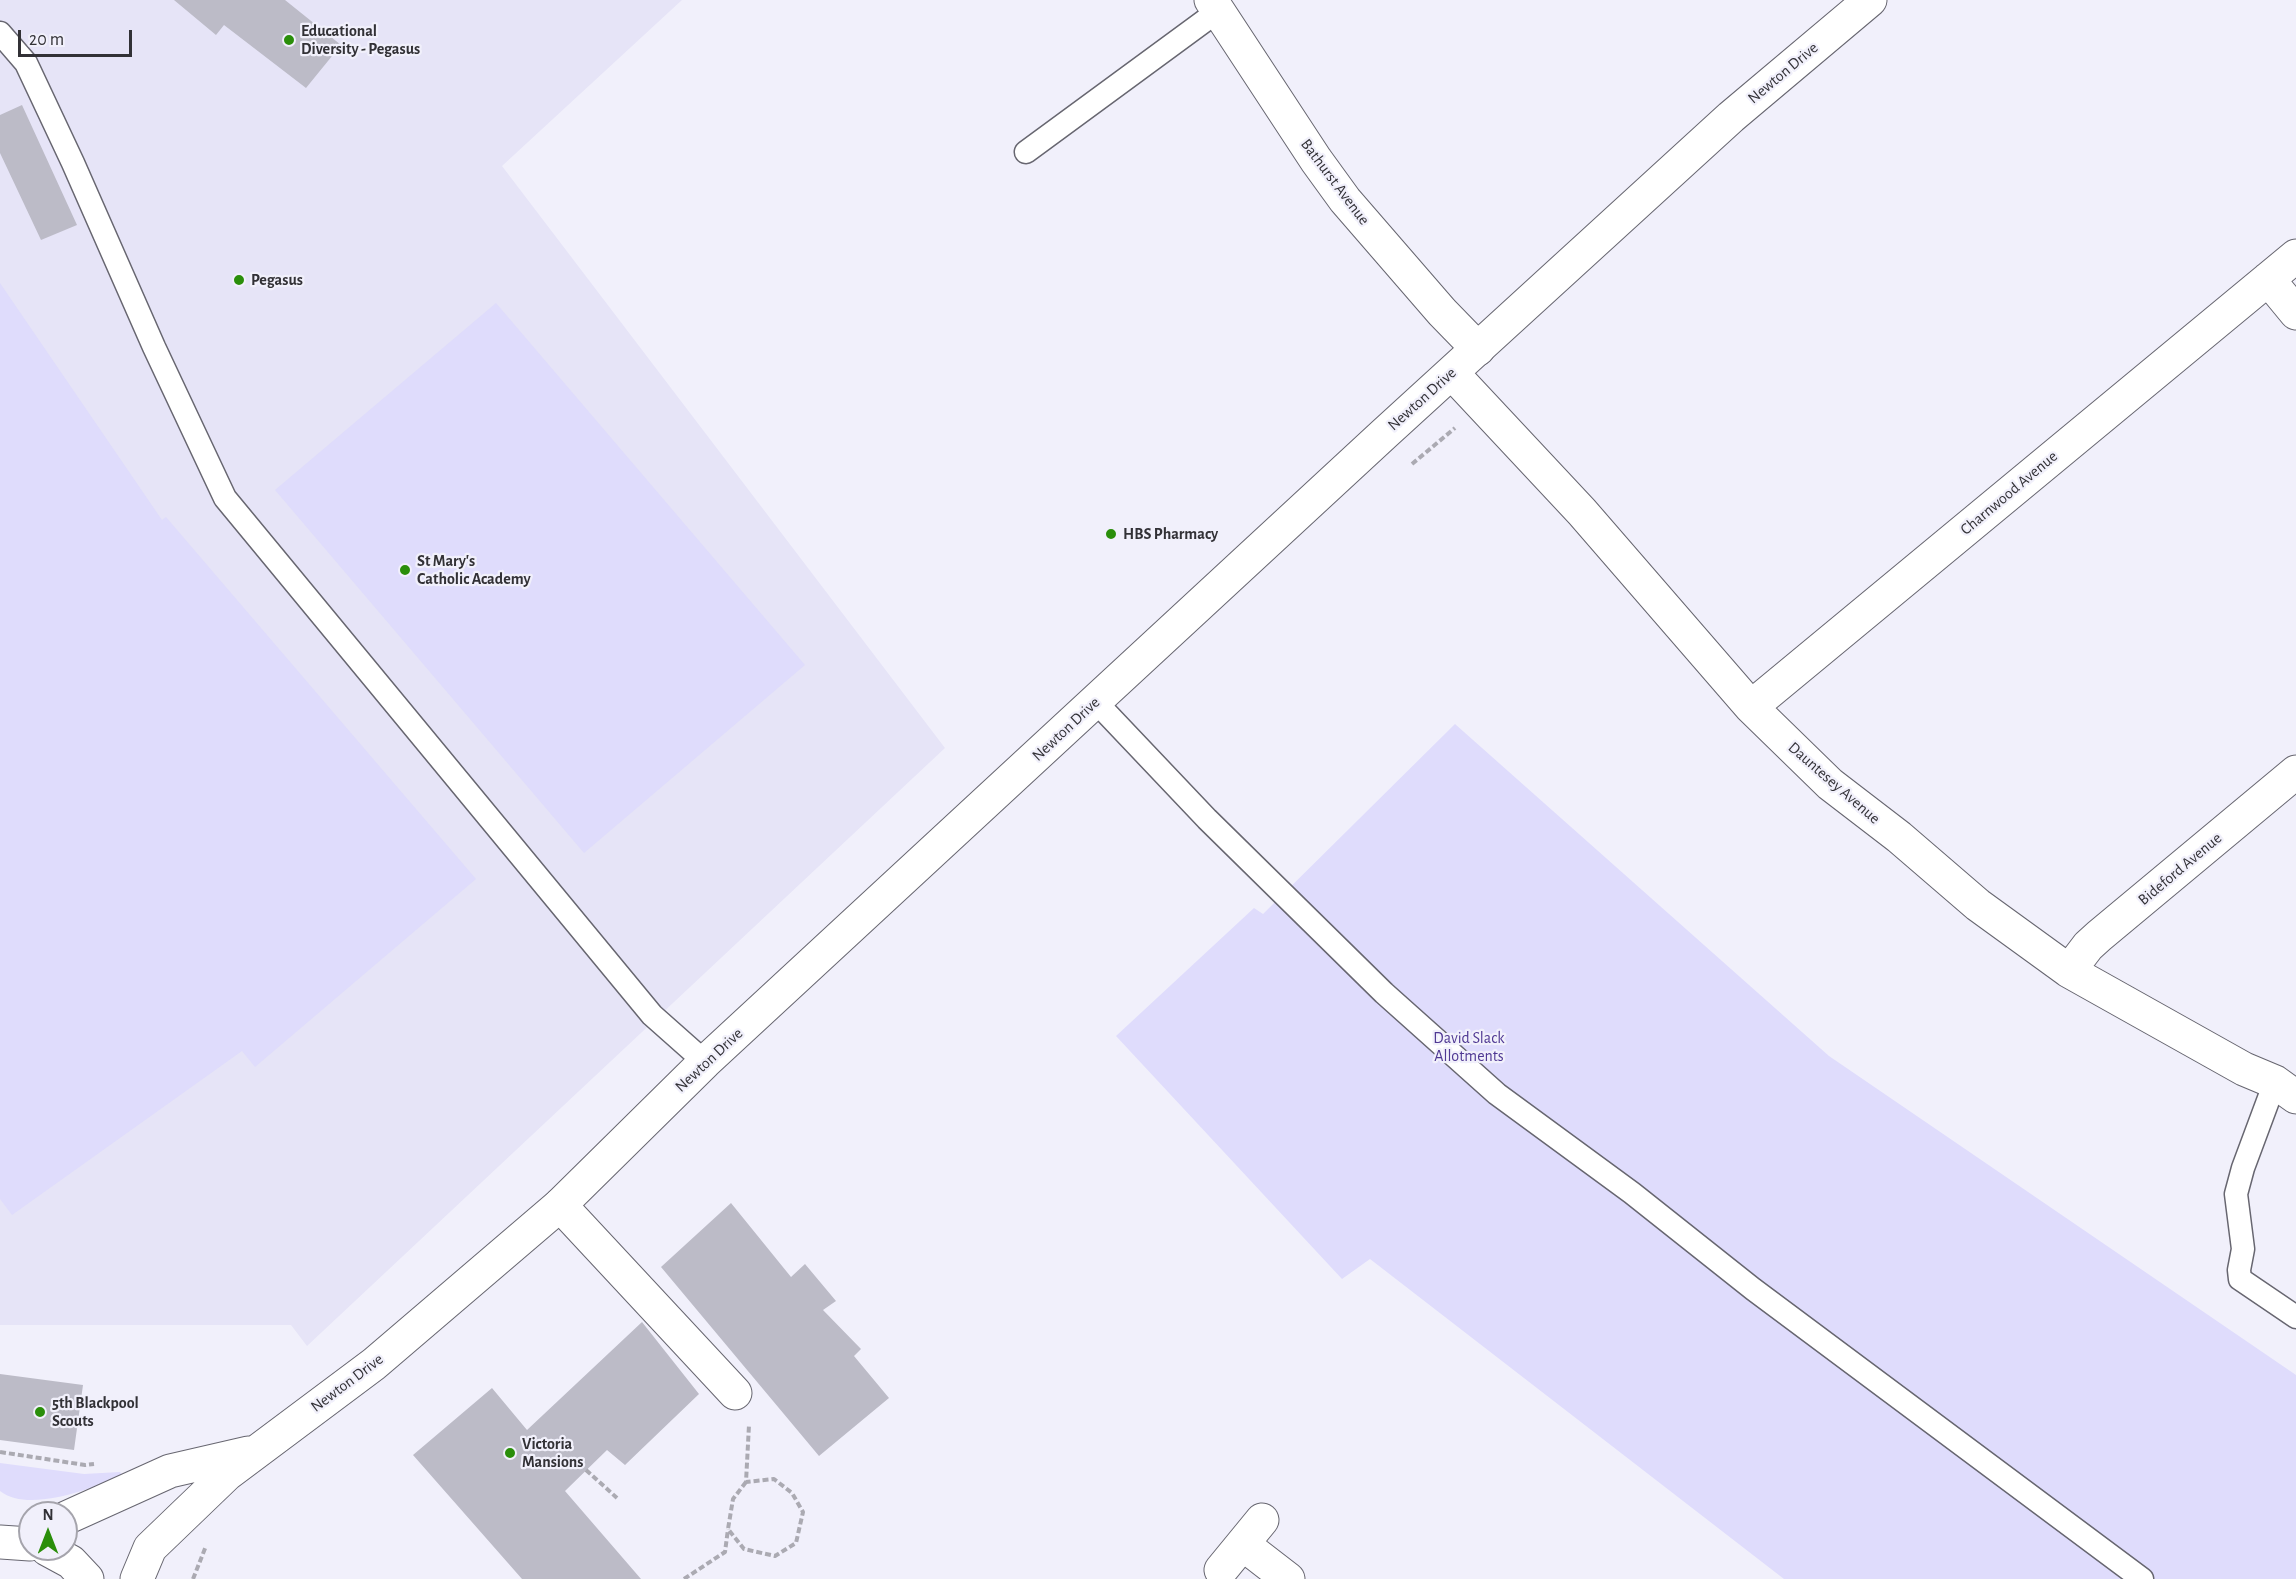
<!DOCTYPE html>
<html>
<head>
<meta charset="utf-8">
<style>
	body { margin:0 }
	#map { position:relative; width:2296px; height:1579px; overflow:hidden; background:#f1f0fb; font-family:"Alegreya Sans",sans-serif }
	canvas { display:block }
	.north { position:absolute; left:18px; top:1501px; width:60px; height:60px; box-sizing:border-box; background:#f1f0fb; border:2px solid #a5a4ac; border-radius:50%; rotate:0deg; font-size:16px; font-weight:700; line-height:24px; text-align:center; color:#323136 }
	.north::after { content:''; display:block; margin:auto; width:21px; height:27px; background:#2a8e0a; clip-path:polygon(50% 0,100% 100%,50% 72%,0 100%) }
	.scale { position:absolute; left:18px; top:30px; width:114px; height:27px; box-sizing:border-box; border:3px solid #323136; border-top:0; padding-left:8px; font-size:18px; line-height:21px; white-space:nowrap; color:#323136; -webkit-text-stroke:4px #f1f0fb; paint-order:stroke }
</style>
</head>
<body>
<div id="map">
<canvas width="2296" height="1579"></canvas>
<div class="north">N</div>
<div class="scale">20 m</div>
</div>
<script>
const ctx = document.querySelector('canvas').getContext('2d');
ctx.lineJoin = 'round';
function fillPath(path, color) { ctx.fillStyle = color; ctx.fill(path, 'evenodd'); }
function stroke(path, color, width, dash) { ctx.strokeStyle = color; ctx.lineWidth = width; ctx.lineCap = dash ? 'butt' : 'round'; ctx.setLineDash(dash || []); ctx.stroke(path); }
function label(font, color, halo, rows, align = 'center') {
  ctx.font = font + ' "Alegreya Sans",sans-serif'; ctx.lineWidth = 4.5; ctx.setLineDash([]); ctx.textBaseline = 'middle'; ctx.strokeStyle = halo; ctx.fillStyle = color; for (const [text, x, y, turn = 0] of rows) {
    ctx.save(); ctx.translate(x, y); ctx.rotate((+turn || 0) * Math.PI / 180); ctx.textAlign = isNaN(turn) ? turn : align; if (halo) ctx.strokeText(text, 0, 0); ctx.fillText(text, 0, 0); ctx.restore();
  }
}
const built = new Path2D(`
	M0,0H682L502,166L945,748L307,1346L291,1325H0Z`);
const green = new Path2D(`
	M0,283L162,520L166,517L476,879L255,1067L242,1051L12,1215L0,1199Z
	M496,303L805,665L584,853L275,490Z
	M1455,724L1829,1056L2296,1375V1579H1784L1370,1259L1342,1279L1116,1036L1254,908L1263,914Z
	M0,1463L84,1474L120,1472L124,1477C91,1487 30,1514 0,1491Z`);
const building = new Path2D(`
	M174,0H285L341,45L306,88L224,25L216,35Z
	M22,105L77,225L41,240L0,153V115Z
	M731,1203L791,1277L805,1264L836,1301L823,1310L861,1349L854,1356L889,1398L819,1456L661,1267Z
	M642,1322L699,1394L625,1465L607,1450L565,1491L641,1579H522L413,1455L492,1388L527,1430Z
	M0,1374L83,1385L74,1450L0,1440Z`);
const path = new Path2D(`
	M1412,464L1455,428
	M0,1452L85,1465L94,1464
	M586,1470L617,1498
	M746,1482L733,1499L728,1529L744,1549L775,1556L796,1543L803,1512L792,1493L774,1479L746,1482L749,1425
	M193,1579L206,1546
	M684,1579L725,1552L728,1529`);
const lane = new Path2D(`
	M0,33L26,63L73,163L154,347L225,498L652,1015L705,1062
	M1026,152L1218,11
	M1096,702L1207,819L1384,993L1497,1094L1632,1193L1753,1289L2142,1579
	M2275,1082L2243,1168L2236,1194L2243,1249L2239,1270L2240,1279L2296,1317`);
const street = new Path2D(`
	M1211,0L1316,160L1345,200L1442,312L1478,349
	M2268,279L2296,313
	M1452,373L1582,512L1751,707L1830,784L1899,837L1978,905L2069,971L2244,1069L2275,1082L2296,1097
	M1751,707L2296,256
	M2069,971L2088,946L2099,936L2296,772
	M560,1205L735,1393
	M1244,1545L1288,1579
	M1221,1570L1262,1520`);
const secondary = new Path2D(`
	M66,1518L170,1471L248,1453
	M137,1579L150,1548L227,1474L374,1364L560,1205L705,1062L1384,434L1731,117L1870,0`);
const primary = new Path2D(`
	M0,1542L30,1544
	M47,1549L71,1562L87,1579`);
const markers = [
	[289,40,6,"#2a8e0a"],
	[239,280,6,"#2a8e0a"],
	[1111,534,6,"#2a8e0a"],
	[405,570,6,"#2a8e0a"],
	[40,1412,6,"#2a8e0a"],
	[510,1453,6,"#2a8e0a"]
];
const poiNames = [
	["Educational",301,31],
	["Diversity - Pegasus",301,49],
	["Pegasus",251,280],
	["HBS Pharmacy",1123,534],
	["St Mary's",417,561],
	["Catholic Academy",417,579],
	["5th Blackpool",52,1403],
	["Scouts",52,1421],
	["Victoria",522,1444],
	["Mansions",522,1462]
];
const streetNames = [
	["Newton Drive",1783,73,-40],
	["Bathurst Avenue",1335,182,53],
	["Newton Drive",1422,399,-42],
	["Charnwood Avenue",2009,493,-40],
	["Newton Drive",1066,729,-43],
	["Dauntesey Avenue",1834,783,41],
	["Bideford Avenue",2180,869,-40],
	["Newton Drive",709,1060,-43],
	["Newton Drive",347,1383,-37]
];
const parkNames = [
	["David Slack",1469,1038],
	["Allotments",1469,1056]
];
fillPath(built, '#e6e4f7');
fillPath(green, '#dfdcfc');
fillPath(building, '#bcbbc7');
stroke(lane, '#676670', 25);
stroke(street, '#676670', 35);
stroke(secondary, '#676670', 35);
stroke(primary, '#676670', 35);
stroke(path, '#abaab2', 4, [6, 3]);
stroke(lane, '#fff', 22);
stroke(street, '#fff', 33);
stroke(secondary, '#fff', 33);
stroke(primary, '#fff', 33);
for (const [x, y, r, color] of markers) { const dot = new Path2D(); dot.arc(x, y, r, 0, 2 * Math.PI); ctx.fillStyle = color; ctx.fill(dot); stroke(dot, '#f1f0fb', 2); }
label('bold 16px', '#323136', '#f1f0fb', poiNames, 'left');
label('16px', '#323136', '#f1f0fb', streetNames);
label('16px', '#4f3893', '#f1f0fb', parkNames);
</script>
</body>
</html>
